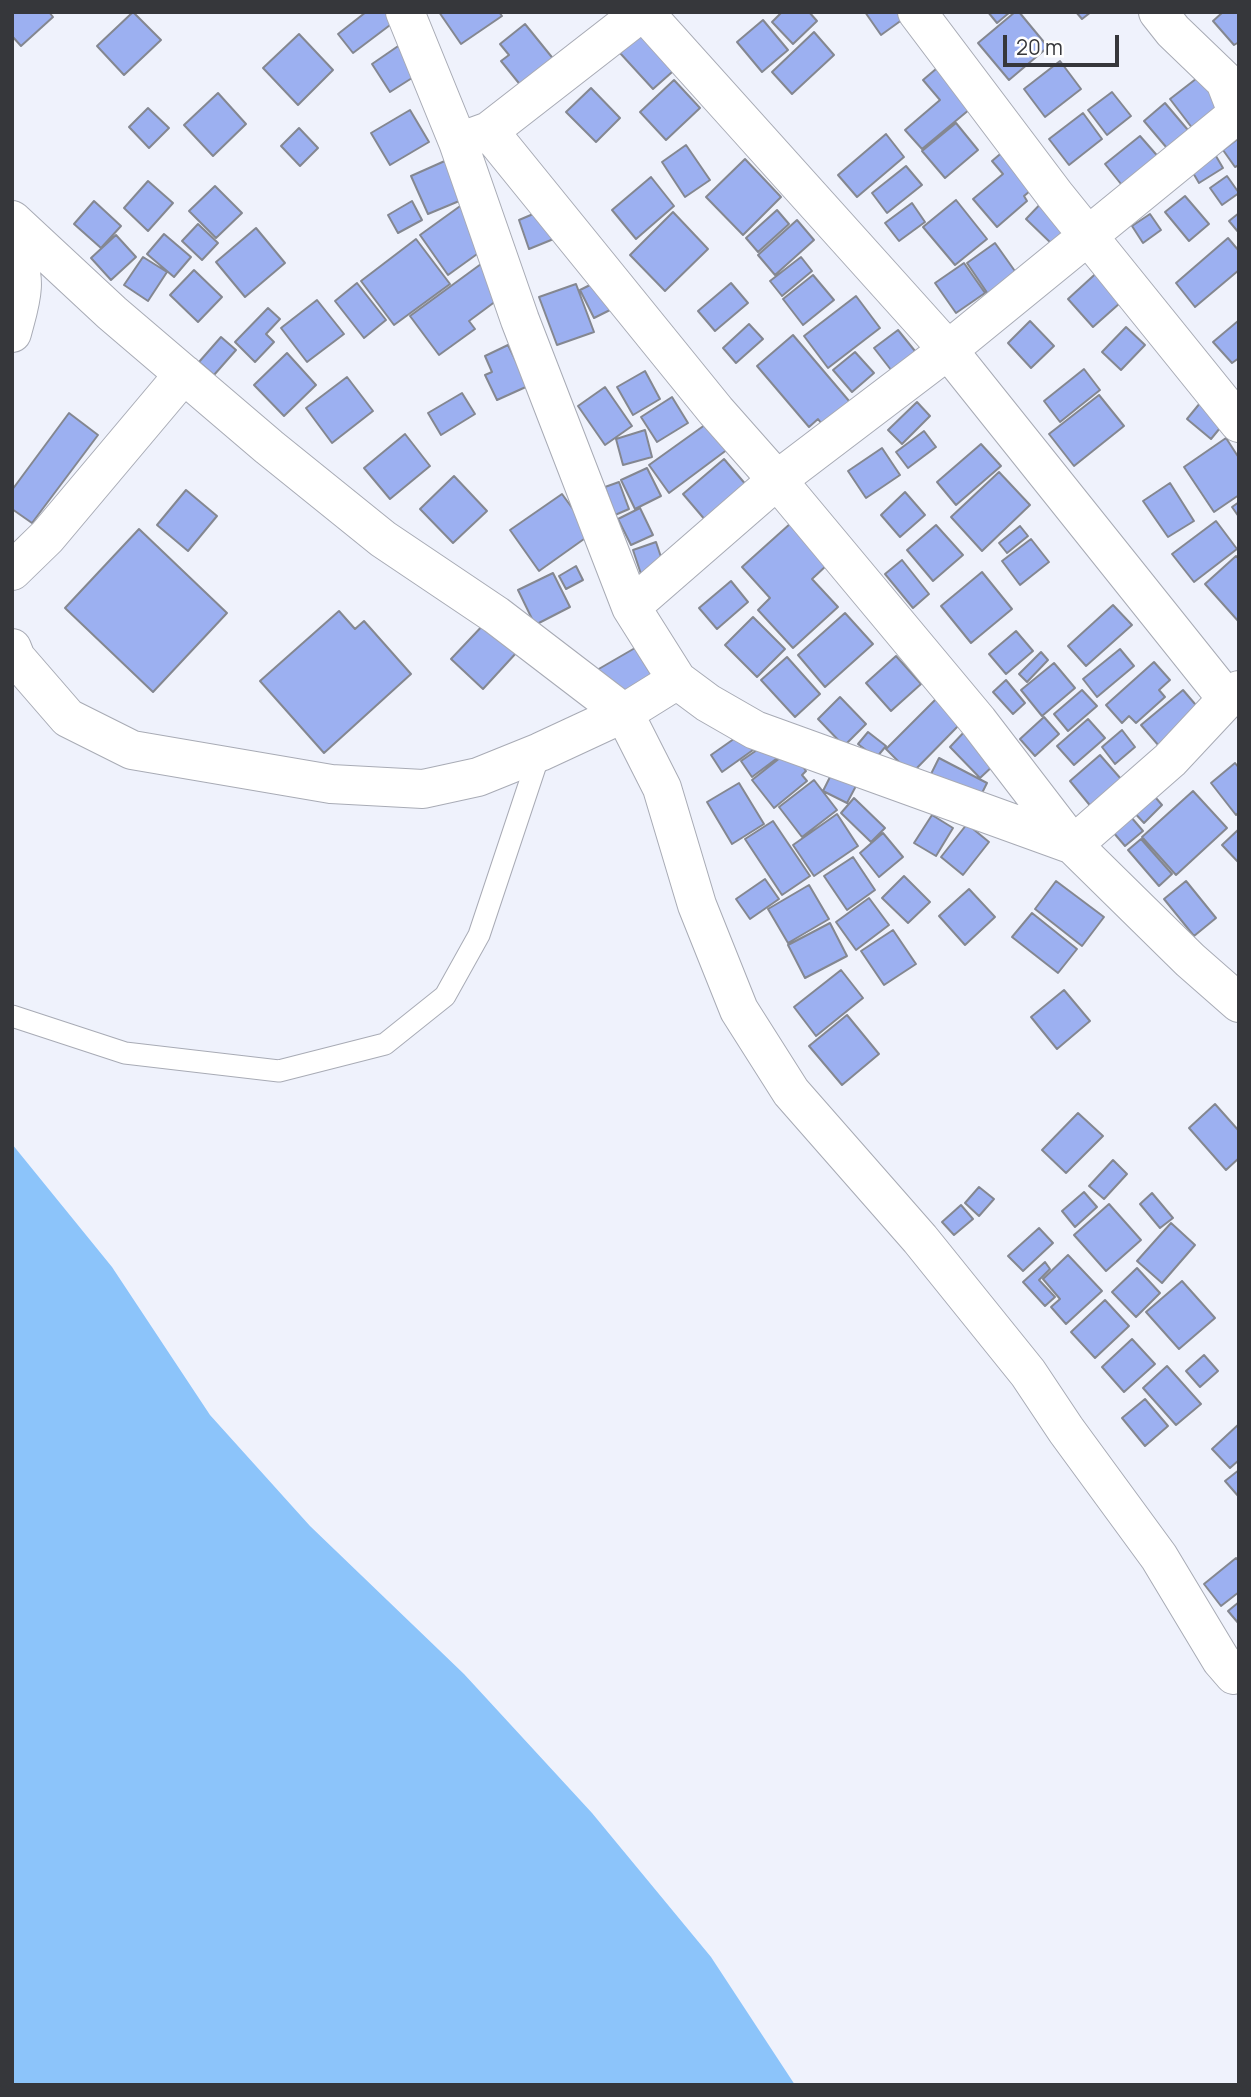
<!DOCTYPE html>
<html>
<head>
<meta charset="utf-8">
<style>
	body { margin:0 }
	#map { position:relative; width:1251px; height:2097px; overflow:hidden; background:#eff2fc; font-family:Manrope,sans-serif }
	canvas { display:block }
	.frame { position:absolute; inset:0; border:14px solid #36373b; pointer-events:none }
	.scale { position:absolute; left:1003px; top:35px; width:116px; height:32px; box-sizing:border-box; border:4px solid #36373b; border-top:0; padding-left:9px; font-size:21px; line-height:24px; white-space:nowrap; color:#36373b; -webkit-text-stroke:5px #fff; paint-order:stroke }
</style>
</head>
<body>
<div id="map">
<canvas width="1251" height="2097"></canvas>
<div class="frame"></div>
<div class="scale">20 m</div>
</div>
<script>
const ctx = document.querySelector('canvas').getContext('2d');
ctx.lineJoin = 'round';
function fillPath(path, color) { ctx.fillStyle = color; ctx.fill(path, 'evenodd'); }
function stroke(path, color, width, dash) { ctx.strokeStyle = color; ctx.lineWidth = width; ctx.lineCap = dash ? 'butt' : 'round'; ctx.setLineDash(dash || []); ctx.stroke(path); }
const water = new Path2D(`
	M12,1144L112,1267L210,1415L310,1526L464,1674L592,1813L711,1957L795,2085H12Z`);
const building = new Path2D(`
	M12,12H49L53,17L21,46L12,36Z
	M133,12L161,40L124,75L97,46Z
	M366,12H398L402,16L353,53L338,34Z
	M439,12H499L502,16L461,44Z
	M782,12H809L817,21L793,44L772,22Z
	M865,12H903L906,17L881,35Z
	M988,12H1010L997,23Z
	M1015,12H1019L1048,47L1009,80L978,43Z
	M1076,12H1091L1082,19Z
	M1223,12H1239V42L1234,45L1213,21Z
	M763,20L788,50L762,72L737,42Z
	M525,24L555,61L522,87L501,61L509,55L500,44Z
	M647,29L680,65L653,89L620,53Z
	M814,32L834,55L792,94L772,72Z
	M299,34L333,70L298,105L263,68Z
	M404,42L423,71L390,92L372,64Z
	M1060,61L1081,89L1045,117L1024,89Z
	M943,63L976,104L922,149L905,130L940,100L923,80Z
	M1201,75L1227,109L1196,133L1170,99Z
	M674,80L700,108L666,140L640,112Z
	M591,88L620,118L596,142L566,112Z
	M1112,92L1131,116L1107,135L1088,110Z
	M218,93L246,124L213,156L184,125Z
	M1165,103L1193,136L1172,154L1144,121Z
	M148,108L169,128L149,148L129,127Z
	M410,110L429,142L390,165L371,133Z
	M1083,113L1102,139L1069,165L1049,139Z
	M956,123L978,150L945,178L922,151Z
	M299,128L318,148L300,166L281,146Z
	M886,134L904,157L857,197L838,175Z
	M1140,136L1161,160L1125,189L1105,164Z
	M1239,138V165L1235,167L1223,150Z
	M1012,144L1043,180L1024,196L1027,201L997,227L973,199L1003,174L992,161Z
	M686,145L710,180L685,197L662,162Z
	M1213,151L1223,168L1199,183L1189,166Z
	M745,159L781,197L743,235L706,197Z
	M447,160L464,199L428,214L411,176Z
	M906,166L922,185L887,213L872,193Z
	M1227,176L1239,193L1222,205L1210,188Z
	M651,177L674,206L636,239L612,210Z
	M148,181L173,203L148,231L124,208Z
	M215,186L242,213L216,238L189,211Z
	M1049,195L1077,223L1054,246L1026,219Z
	M1185,196L1209,224L1189,241L1165,212Z
	M956,200L987,239L955,265L923,227Z
	M94,201L121,226L101,248L74,224Z
	M412,201L422,220L398,233L388,215Z
	M912,203L925,222L899,241L885,223Z
	M463,204L491,244L448,275L420,235Z
	M545,209L556,238L529,249L519,220Z
	M777,210L789,224L758,252L746,238Z
	M673,212L708,249L665,291L630,255Z
	M1239,213V233L1229,221Z
	M1150,214L1161,230L1143,243L1132,226Z
	M797,220L814,240L775,275L758,255Z
	M198,224L218,243L202,260L182,241Z
	M256,228L285,263L245,297L216,262Z
	M164,234L191,257L174,277L147,254Z
	M116,235L136,257L111,280L91,258Z
	M1228,238L1239,251V270L1195,307L1176,283Z
	M416,239L450,284L394,325L361,281Z
	M995,243L1017,274L988,294L967,263Z
	M143,257L167,272L148,301L124,285Z
	M801,257L812,271L782,296L770,281Z
	M964,263L985,293L956,313L935,283Z
	M481,264L504,295L469,321L475,329L439,355L410,316Z
	M1103,267L1129,295L1093,327L1068,299Z
	M194,270L222,297L198,322L170,295Z
	M813,275L834,300L803,325L783,299Z
	M600,280L614,308L594,318L580,290Z
	M357,283L386,320L364,338L335,301Z
	M731,283L748,303L715,331L698,311Z
	M576,284L594,332L557,345L539,297Z
	M856,296L880,328L828,368L804,336Z
	M317,300L344,334L307,362L281,328Z
	M268,308L280,319L266,334L274,342L255,362L235,342Z
	M1030,321L1054,346L1031,368L1008,343Z
	M1238,321L1239,358L1232,363L1213,342Z
	M749,324L763,339L736,363L723,348Z
	M1126,327L1145,345L1121,370L1102,352Z
	M898,330L919,356L895,375L874,348Z
	M793,335L855,408L828,432L818,419L809,427L757,366Z
	M221,337L236,350L214,375L199,362Z
	M508,345L528,386L497,400L485,375L492,372L485,356Z
	M855,352L874,373L852,392L833,370Z
	M287,353L316,385L284,416L254,385Z
	M1084,369L1100,390L1060,422L1044,401Z
	M645,371L660,399L633,415L617,387Z
	M347,377L373,411L332,443L306,408Z
	M605,387L632,426L605,445L578,406Z
	M462,393L475,414L441,435L428,413Z
	M1099,395L1124,426L1074,466L1049,434Z
	M672,397L688,423L657,442L641,417Z
	M1205,397L1229,417L1211,439L1187,419Z
	M917,402L930,416L902,444L888,430Z
	M69,413L98,435L32,523L12,509V490Z
	M709,422L728,449L669,493L649,465Z
	M645,430L652,457L623,465L616,439Z
	M924,431L936,447L908,468L896,452Z
	M405,434L430,466L390,499L364,468Z
	M1226,438L1239,458V495L1214,512L1184,467Z
	M981,444L1001,466L956,505L937,482Z
	M882,448L900,475L866,498L848,471Z
	M724,459L753,493L712,528L683,494Z
	M647,468L661,496L635,509L621,480Z
	M999,472L1030,505L982,551L951,517Z
	M454,476L487,511L453,543L420,509Z
	M619,482L629,509L615,515L605,487Z
	M1170,483L1194,521L1168,537L1143,501Z
	M186,490L217,516L188,551L157,525Z
	M905,492L925,515L900,537L881,515Z
	M562,494L591,534L539,571L510,530Z
	M1239,502V517L1232,507Z
	M640,508L653,535L631,545L618,519Z
	M1216,521L1237,549L1194,582L1172,554Z
	M791,523L828,564L812,579L838,607L793,648L758,610L770,598L742,567Z
	M936,525L963,555L933,581L907,550Z
	M1020,526L1028,536L1007,553L999,543Z
	M139,529L227,613L153,692L65,608Z
	M1031,539L1049,562L1020,585L1002,561Z
	M656,542L665,569L642,577L633,550Z
	M1236,556L1239,559V622L1205,584Z
	M902,560L929,594L913,608L885,574Z
	M576,566L583,580L566,589L559,576Z
	M982,572L1012,609L971,643L941,606Z
	M553,573L570,607L535,625L518,590Z
	M731,581L748,602L717,629L699,608Z
	M1113,605L1132,625L1086,666L1068,646Z
	M339,611L355,629L364,621L411,674L324,753L260,681Z
	M845,613L873,644L825,687L798,655Z
	M753,617L785,649L757,677L725,645Z
	M486,622L517,652L483,689L451,659Z
	M1016,631L1033,651L1006,674L989,654Z
	M635,648L654,679L615,702L597,670Z
	M1120,649L1134,666L1097,697L1083,679Z
	M1041,652L1048,660L1027,682L1019,674Z
	M896,656L921,684L891,711L866,683Z
	M787,657L820,694L795,717L761,680Z
	M1154,662L1170,680L1159,690L1165,697L1136,723L1129,716L1122,723L1106,705Z
	M1054,663L1075,688L1042,716L1021,690Z
	M1006,680L1025,703L1013,714L993,692Z
	M1082,690L1097,706L1068,731L1054,714Z
	M1183,690L1201,711L1159,746L1141,725Z
	M840,697L866,724L844,746L818,719Z
	M936,699L960,724L911,774L886,749Z
	M1044,717L1059,734L1035,756L1020,739Z
	M1088,719L1105,738L1074,765L1057,746Z
	M748,729L760,745L722,772L711,755Z
	M966,730L996,763L980,778L950,747Z
	M1122,730L1135,747L1115,764L1102,747Z
	M868,732L886,746L876,758L858,744Z
	M773,739L784,753L752,777L741,761Z
	M785,754L794,755L806,771L802,775L807,781L774,808L752,780Z
	M1100,755L1128,787L1097,814L1070,781Z
	M939,758L987,783L977,803L929,778Z
	M1235,763L1239,768V812L1236,815L1211,783Z
	M833,771L857,784L847,803L823,791Z
	M814,780L837,810L802,837L779,807Z
	M739,783L764,824L732,844L707,802Z
	M1149,790L1162,805L1144,823L1130,808Z
	M1193,791L1227,828L1176,875L1142,837Z
	M854,798L885,828L871,842L841,813Z
	M837,814L858,846L814,876L793,845Z
	M932,815L953,828L936,856L914,843Z
	M1131,817L1143,831L1125,846L1113,832Z
	M773,821L810,876L782,895L745,839Z
	M967,824L989,842L963,875L941,857Z
	M1239,829V863L1222,845Z
	M883,833L903,857L879,877L860,853Z
	M1141,839L1172,874L1159,886L1128,850Z
	M853,857L875,890L847,910L824,876Z
	M904,876L930,902L908,923L882,898Z
	M765,879L779,899L750,919L736,899Z
	M1056,881L1104,917L1082,946L1035,909Z
	M1186,881L1216,918L1194,936L1164,899Z
	M809,885L829,919L788,943L768,909Z
	M969,889L995,917L965,945L939,916Z
	M869,898L889,925L856,950L836,922Z
	M1032,913L1077,949L1058,973L1012,937Z
	M830,923L847,956L805,978L788,945Z
	M893,930L916,964L884,985L861,951Z
	M841,970L863,998L816,1036L794,1007Z
	M1064,990L1090,1021L1057,1049L1031,1017Z
	M847,1015L879,1054L842,1085L809,1046Z
	M1215,1104L1239,1131V1158L1226,1170L1189,1128Z
	M1078,1113L1103,1136L1066,1173L1042,1150Z
	M1113,1160L1127,1174L1104,1199L1089,1186Z
	M979,1187L994,1199L979,1216L965,1203Z
	M1084,1192L1097,1207L1075,1227L1062,1211Z
	M1152,1193L1173,1218L1160,1228L1140,1204Z
	M1109,1204L1141,1240L1106,1271L1074,1235Z
	M961,1205L973,1219L954,1235L942,1222Z
	M1171,1223L1195,1245L1162,1283L1137,1261Z
	M1039,1228L1053,1243L1023,1271L1008,1256Z
	M1068,1255L1102,1291L1066,1324L1051,1307L1060,1299L1043,1279Z
	M1045,1262L1050,1269L1039,1280L1055,1297L1045,1306L1023,1282Z
	M1137,1268L1160,1293L1136,1317L1112,1292Z
	M1182,1281L1215,1318L1179,1349L1146,1312Z
	M1105,1300L1129,1326L1095,1358L1071,1332Z
	M1132,1339L1155,1364L1124,1392L1102,1367Z
	M1204,1355L1218,1371L1200,1387L1186,1371Z
	M1167,1366L1201,1404L1176,1425L1143,1388Z
	M1145,1399L1168,1426L1145,1446L1122,1418Z
	M1239,1424V1460L1230,1468L1212,1449Z
	M1239,1470V1497L1225,1481Z
	M1236,1558L1239,1561V1592L1221,1606L1204,1584Z
	M1239,1602V1624L1228,1611Z`);
const lane = new Path2D(`
	M12,1016L125,1053L279,1071L385,1044L445,996L479,935L540,752`);
const street = new Path2D(`
	M405,12L458,142L520,320L631,607L677,680L708,703L755,730L1073,845L1170,760L1227,699L1239,690
	M644,12L948,350L1227,699
	M917,12L1055,195L1239,423
	M1158,12L1173,31L1225,81L1239,117
	M489,131L716,411L777,480L978,721L1073,845L1190,960L1239,1003
	M467,139L489,131L642,12
	M12,220L112,313L269,447L383,539L496,615L624,713L677,680
	M12,255C31,276 18,309 12,333
	M12,571L47,537L184,374
	M631,607L777,480L948,350L1236,115
	M12,648L16,658L68,718L132,750L331,784L423,789L478,777L540,752L624,713L662,788L697,905L739,1010L791,1092L920,1239L1028,1373L1066,1430L1159,1557L1221,1660L1234,1675L1239,1672`);
fillPath(water, '#8cc4fa');
fillPath(building, '#9cb0f1');
stroke(building, '#848790', 2);
stroke(lane, '#a8abb5', 23);
stroke(street, '#a8abb5', 40);
stroke(lane, '#fff', 21);
stroke(street, '#fff', 38);
</script>
</body>
</html>
